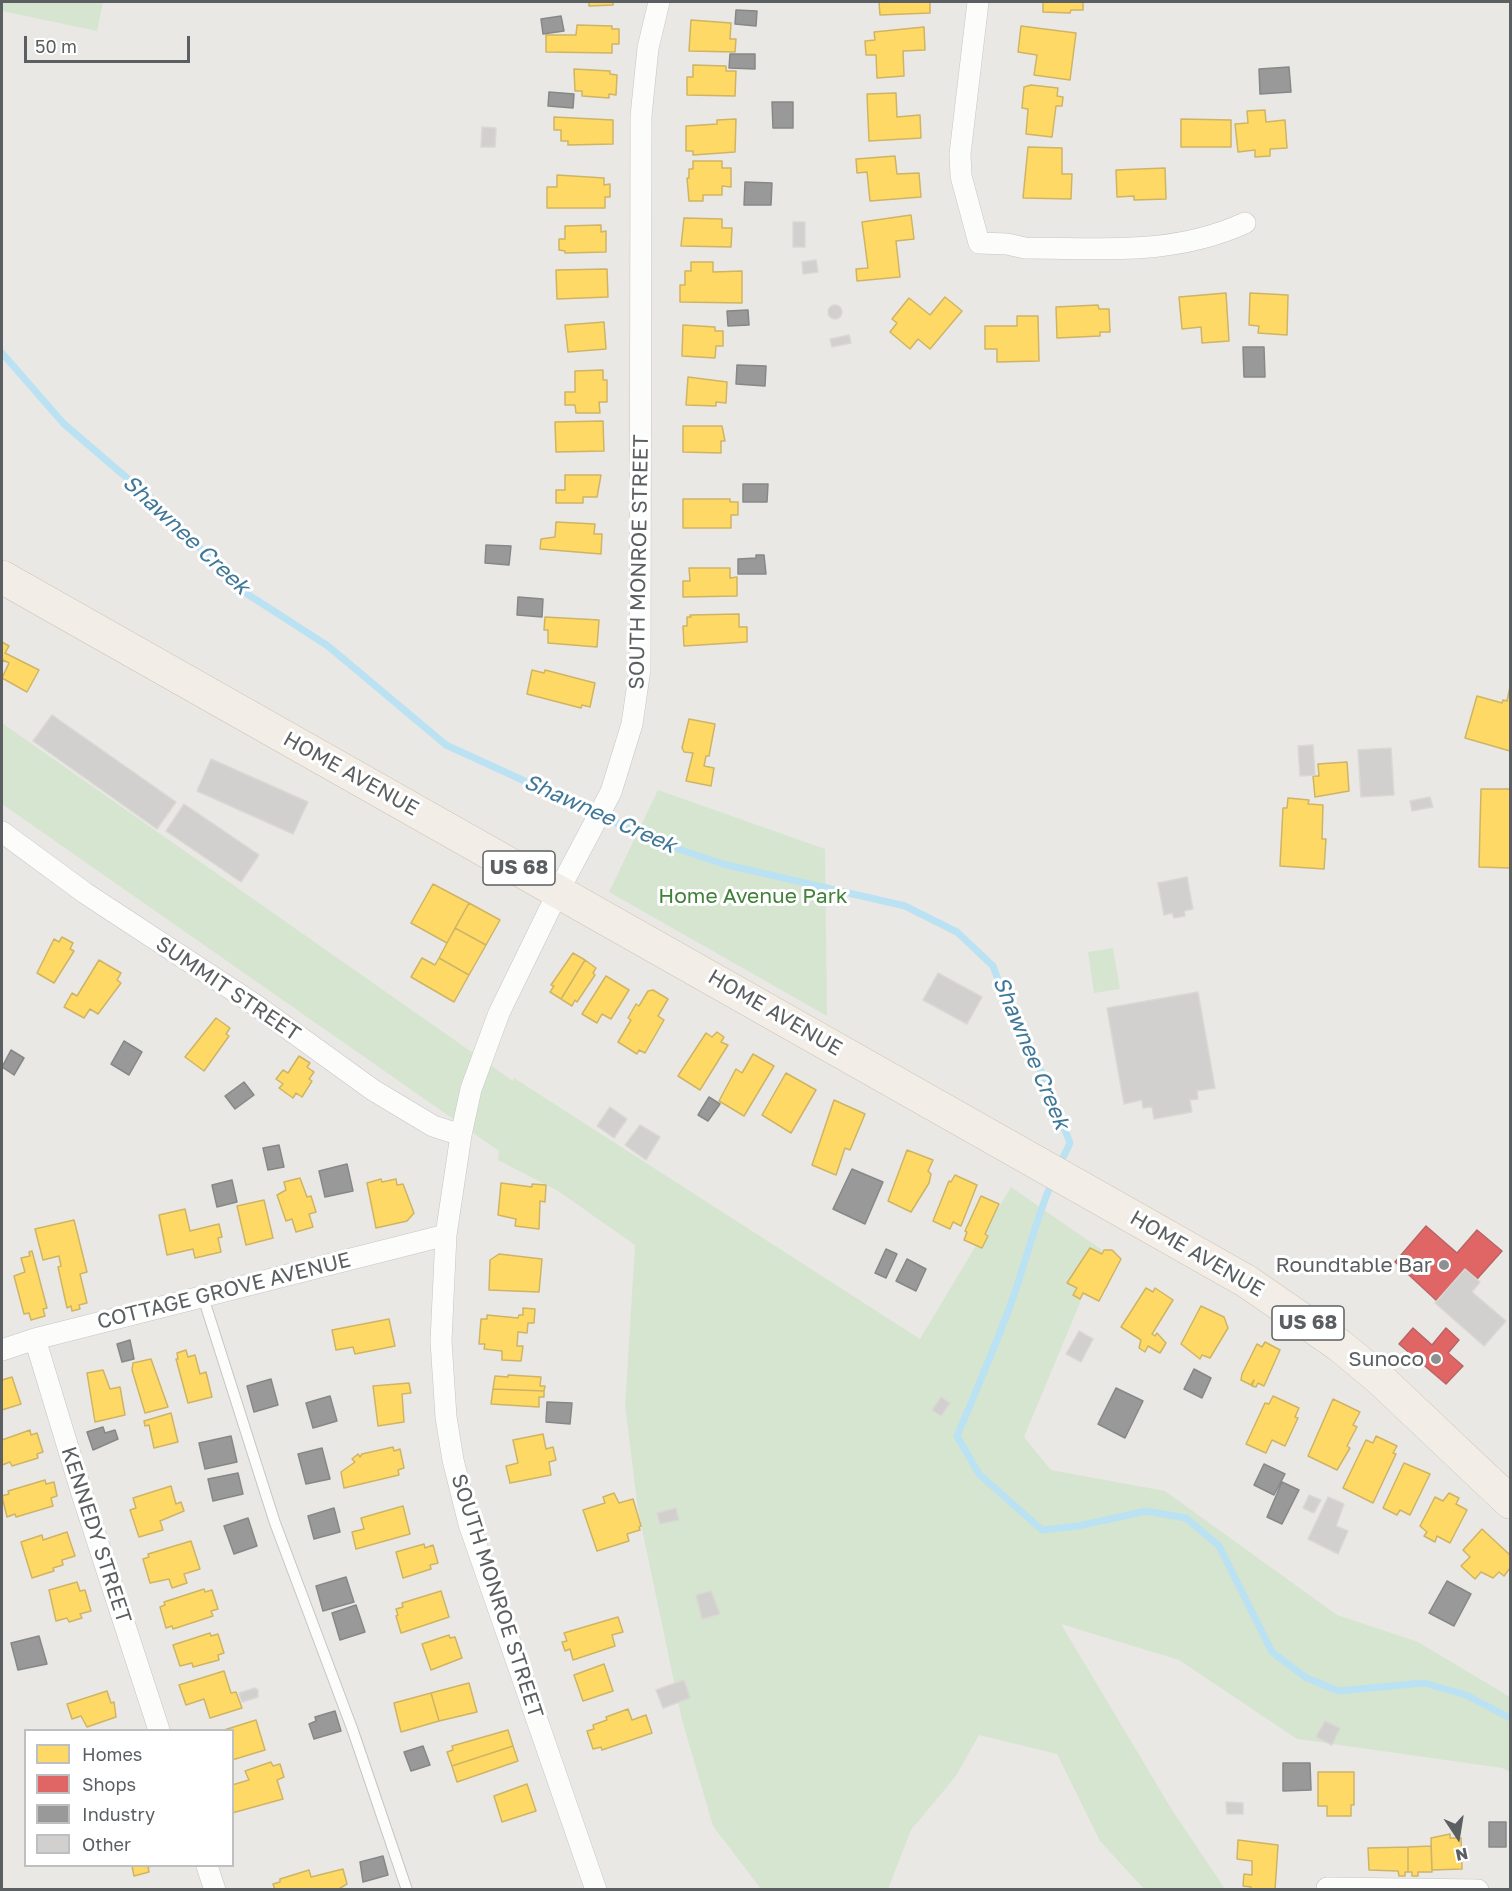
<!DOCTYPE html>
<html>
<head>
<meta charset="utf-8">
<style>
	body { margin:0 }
	#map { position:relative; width:1512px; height:1891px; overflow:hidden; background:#eae8e4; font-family:"Golos Text",sans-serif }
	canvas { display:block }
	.frame { position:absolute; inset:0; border:3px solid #5b5f62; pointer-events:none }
	.legend { position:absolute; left:24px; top:1729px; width:210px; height:138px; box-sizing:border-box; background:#fff; border:2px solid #bdbfc0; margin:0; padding:8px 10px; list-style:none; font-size:18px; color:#5b5f62 }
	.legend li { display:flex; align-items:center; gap:12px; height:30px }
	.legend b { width:30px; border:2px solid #bdbfc0 }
	.north { position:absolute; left:1428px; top:1807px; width:60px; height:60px; -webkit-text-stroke:4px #fff; paint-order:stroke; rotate:168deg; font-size:16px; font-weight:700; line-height:24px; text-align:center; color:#5b5f62 }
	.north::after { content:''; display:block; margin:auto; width:21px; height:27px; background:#5b5f62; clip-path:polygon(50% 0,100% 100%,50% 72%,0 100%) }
	.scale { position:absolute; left:24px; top:36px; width:166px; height:27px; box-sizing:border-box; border:3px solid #5b5f62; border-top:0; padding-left:8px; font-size:18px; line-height:21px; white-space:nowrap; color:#5b5f62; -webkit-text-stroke:4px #fff; paint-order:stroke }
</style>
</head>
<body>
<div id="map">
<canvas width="1512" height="1891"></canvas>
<div class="frame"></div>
<ul class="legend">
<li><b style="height:16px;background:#ffd966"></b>Homes</li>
<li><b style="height:16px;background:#e06666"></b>Shops</li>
<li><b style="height:16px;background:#999"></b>Industry</li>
<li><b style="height:16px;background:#d2d0ce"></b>Other</li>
</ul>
<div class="north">N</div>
<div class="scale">50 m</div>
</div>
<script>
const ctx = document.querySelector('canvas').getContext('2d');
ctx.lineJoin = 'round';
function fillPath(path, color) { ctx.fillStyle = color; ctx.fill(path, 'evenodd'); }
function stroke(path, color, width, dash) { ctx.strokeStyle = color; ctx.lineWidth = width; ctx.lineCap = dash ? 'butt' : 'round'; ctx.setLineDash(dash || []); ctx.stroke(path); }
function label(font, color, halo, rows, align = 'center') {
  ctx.font = font + ' "Golos Text",sans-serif'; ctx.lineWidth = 6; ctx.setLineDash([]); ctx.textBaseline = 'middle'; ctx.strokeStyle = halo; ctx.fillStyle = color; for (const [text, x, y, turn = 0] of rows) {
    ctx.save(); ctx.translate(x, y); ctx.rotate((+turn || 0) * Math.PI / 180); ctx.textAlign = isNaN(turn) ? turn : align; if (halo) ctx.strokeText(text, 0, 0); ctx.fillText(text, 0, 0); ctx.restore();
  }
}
const green = new Path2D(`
	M2,2H103L97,31L2,11Z
	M2,723L513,1081L514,1078L920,1339L1011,1187L1102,1250L1024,1437L1051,1470L1165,1491L1337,1615L1418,1642L1510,1697V1772L1502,1768L1297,1739L1179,1660L1061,1624L1172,1810L1225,1889H1144L1100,1841L1057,1754L979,1735L956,1776L911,1830L888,1889H761L713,1826L682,1720L638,1510L625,1405L635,1245L558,1191L498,1160L499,1151L2,804Z
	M658,790L825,849L827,1016L609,892Z
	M1113,948L1120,989L1094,993L1088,952Z`);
const homes = new Path2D(`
	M589,2H613V5L589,6Z
	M879,2H930V13L880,15Z
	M1043,2H1083V10H1071L1070,13L1043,12Z
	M691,20L731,23L730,39H736L735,52L689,51Z
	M577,25L612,26V29H619V44H612V53L546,52V35H576Z
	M1021,26L1076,33L1070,80L1034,75L1037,55L1018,52Z
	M924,27L925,50L903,51L904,76L877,78L876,55H866L865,41L875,40L874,32Z
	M693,65L726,66V71H736L735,96L687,95V77H693Z
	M574,69L610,71V74L617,75L616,95L609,94V98L582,96V91H575Z
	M1031,85L1058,88L1057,96L1063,97L1062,106H1056L1052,137L1026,134L1028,109L1022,108L1024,87Z
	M896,93L897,117L920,115L921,138L869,141L867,94Z
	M1265,110L1266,122L1285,120L1287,148L1270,149V156L1255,157V150L1238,152L1235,124L1248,123L1247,111Z
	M554,117L613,120V144L568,145V141H561V130H554Z
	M736,119L735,152L693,155V151H686V126L717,124V120Z
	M1181,119L1231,120V147H1181Z
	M1028,147L1062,148V174H1072L1071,199L1023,198Z
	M895,156L897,174L919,173L921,197L870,201L867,172L857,173L856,159Z
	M693,161H722V168H731V187L722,186V195H703V201H689L687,178H689V169H693Z
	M1165,168L1166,199L1134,200V196L1117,197L1116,170Z
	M557,175L604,178V185L610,184V197H605V208H547V187H557Z
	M911,215L914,239L896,241L900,277L857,281L856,269L868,268L862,222Z
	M684,218L722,219V228H732L731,247L681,246Z
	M601,225V232L606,231V252L565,253V251L559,250V239H565V226Z
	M691,262H713V272L742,271V303L680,302V285H685V271H691Z
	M607,269L608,297L557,299L556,270Z
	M1226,293L1229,341L1202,343L1201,327L1182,329L1179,297Z
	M1250,293L1288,295L1287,335L1258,333L1259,326L1249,325Z
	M945,297L962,311L930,349L918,339L910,349L890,332L897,323L892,319L909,298L930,315Z
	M1098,305L1099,309H1109L1110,332H1100V336L1057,338L1056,307Z
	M1017,316H1038L1039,361L997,362V349H985V326H1017Z
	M604,322L606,349L568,352L565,325Z
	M683,325L715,327V331H723V346H716L715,358L682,356Z
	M603,370V380H607V402H599L600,413H576L575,405H565V392H575V371Z
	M688,377L727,382L726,403L716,402V406L686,405Z
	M603,421L604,451L556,452L555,422Z
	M683,426H722L725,441H721V453L683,452Z
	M565,475H601L597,497H583V503H556V490H565Z
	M683,499H730V502H738V515H731V528H683Z
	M556,522L595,524L594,534H602L601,554L540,549L541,539L555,537Z
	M689,568H730V578L737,577V596L683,597V581H690Z
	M739,614V627H747V642L684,646L683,626H687V617H691L690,615Z
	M545,617L599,620L597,647L548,643V630H544Z
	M2,642L9,646L5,653L39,670L27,692L2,678L9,663L3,660L2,664Z
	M532,670L544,673L545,670L595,683L590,707L582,705L581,708L527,694Z
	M1510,687V751L1465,738L1477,696L1502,703L1503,700L1507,701Z
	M689,719L715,724L709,756H706L704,766L714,768L711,786L686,781L693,753L684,752L682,748Z
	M1347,762L1349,791L1315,797L1313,776H1319L1318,764Z
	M1481,789H1510V868L1479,867Z
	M1288,798L1309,800L1308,804L1323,805L1322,839H1326L1324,869L1280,866L1283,808H1287Z
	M433,884L469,903L447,943L411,923Z
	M469,903L500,920L486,945L455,928Z
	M455,928L486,945L469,975L439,958Z
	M62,937L73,943L70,949L74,951L54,983L37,973L54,939L59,942Z
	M573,953L585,960L561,999L550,992L554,986L551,985Z
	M422,958L435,965L439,958L469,975L454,1002L411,977Z
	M99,960L121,973L117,980L121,983L98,1014L90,1009L84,1018L64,1007L72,993L77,996Z
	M585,960L596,968L593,973L595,975L577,1002L575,1000L572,1006L561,999Z
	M606,976L629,990L611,1019L602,1014L597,1023L582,1014Z
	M653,990L668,999L658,1016L664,1020L645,1053L639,1050L637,1054L618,1042L631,1020L628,1018L636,1004L639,1006L648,991Z
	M216,1018L230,1028L226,1034L229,1036L204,1071L185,1057Z
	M717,1032L724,1037L721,1042L728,1045L700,1090L678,1076L706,1033L712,1037Z
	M753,1054L774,1066L744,1116L719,1101L736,1069L742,1073Z
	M299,1056L310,1063L307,1067L314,1072L309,1079L312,1081L302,1097L296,1093L293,1098L279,1088L283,1084L276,1079L283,1070L288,1073Z
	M786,1073L816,1090L791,1133L762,1115Z
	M834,1100L865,1114L850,1150L845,1148L836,1175L812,1165Z
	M907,1150L933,1160L928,1171L931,1174L929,1183L911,1212L888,1201Z
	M955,1175L977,1185L961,1226L953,1222L950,1229L933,1221L949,1181L951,1182Z
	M300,1178L307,1197L311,1196L316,1212L309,1214L313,1227L296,1232L292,1219L286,1221L277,1195L286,1190L284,1182Z
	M381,1179L382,1182L396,1179L397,1185L403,1184L414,1213L407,1221L376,1228L367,1183Z
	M501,1183L532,1187V1184L546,1185L545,1202L540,1201L539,1229L515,1226L516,1219L498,1215Z
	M981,1196L999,1204L985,1234L988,1236L982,1248L964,1240L967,1232L965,1231Z
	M264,1200L273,1238L246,1245L237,1206Z
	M185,1209L190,1231L219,1224L222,1237L218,1238L221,1252L195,1258L193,1249L167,1255L159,1215Z
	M74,1220L87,1272L80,1274L87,1303L79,1305L80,1309L72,1311L71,1306L67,1308L58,1267L61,1266L59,1256L43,1260L35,1229Z
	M1090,1248L1102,1254L1104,1250H1112L1121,1259L1099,1301L1083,1293L1080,1299L1073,1295L1077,1288L1067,1283Z
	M32,1251L47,1308L43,1309L45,1316L31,1320L29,1313L24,1314L14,1276L25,1272L21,1258L30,1256L29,1252Z
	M499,1254L542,1259L539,1292L489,1290L490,1260Z
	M1146,1288L1153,1292L1155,1288L1173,1300L1152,1334L1155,1336L1157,1333L1166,1343L1160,1353L1148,1346L1145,1352L1139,1348L1141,1340L1121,1327Z
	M1201,1306L1224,1317L1228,1328L1210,1358L1202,1355L1200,1359L1181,1344Z
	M523,1308L535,1309L534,1323H528L527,1333L518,1332L517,1346H523L521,1361L502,1360V1351L484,1349L485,1344H479L481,1319H487V1315L518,1318L519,1315H523Z
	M389,1319L395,1346L355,1354L353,1347L336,1350L332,1330Z
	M1265,1342L1280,1350L1264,1386L1258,1383L1256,1387L1252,1386L1254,1380L1251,1385L1241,1380L1242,1374L1257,1344L1262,1347Z
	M186,1350L188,1357L195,1355L200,1374L206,1372L212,1397L188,1403L176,1359H178L177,1353Z
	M151,1359L168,1407L145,1413L132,1370L133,1363Z
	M103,1370L110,1389L120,1387L125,1415L95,1422L87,1373Z
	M508,1375L541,1377L540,1386H545L544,1391L493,1389L495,1376L508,1377Z
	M12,1377L21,1404L2,1410V1380Z
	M409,1383L411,1393L402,1394L404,1422L378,1426L373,1386Z
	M493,1389L544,1391V1397H539V1407L491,1404Z
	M1273,1396L1299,1408L1295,1417L1298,1418L1285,1446L1272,1440L1266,1453L1246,1444L1265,1403L1269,1404Z
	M1333,1399L1360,1412L1353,1425L1357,1427L1347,1446L1350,1448L1337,1470L1308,1456Z
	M171,1413L178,1442L154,1448L149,1425L145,1426L144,1421Z
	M30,1430L31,1435L37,1433L43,1452L37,1454L38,1458L12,1466L10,1462L2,1465V1440Z
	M543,1434L546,1449L553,1447L556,1460L549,1462L551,1475L510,1483L506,1466L518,1463L513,1440Z
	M1376,1436L1397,1446L1393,1453L1396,1454L1373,1503L1343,1488L1366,1440L1373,1443Z
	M393,1447L394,1451L400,1449L404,1468L398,1470L399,1475L344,1488L341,1472L355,1462L352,1459L358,1454L360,1457L362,1454Z
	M1404,1463L1430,1474L1410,1515L1400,1510L1397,1515L1383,1508Z
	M45,1480L46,1484L54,1482L57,1496L51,1498L53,1506L16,1517L15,1514L7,1517L2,1496L9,1494L8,1491Z
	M171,1486L176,1504L181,1502L184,1511L160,1521L163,1530L139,1537L130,1510L136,1508L133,1498Z
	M614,1493L619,1503L633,1499L641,1526L639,1527L640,1530L627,1534L629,1541L597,1551L583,1510L605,1503L603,1497Z
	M1449,1493L1459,1498L1456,1504L1467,1510L1450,1543L1437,1536L1435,1542L1424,1536L1427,1532L1420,1526L1435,1497L1443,1501Z
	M403,1506L410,1534L356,1549L352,1532L364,1529L361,1518Z
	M1482,1529L1510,1555V1568L1504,1576L1499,1572L1493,1578L1481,1572L1475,1579L1461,1566L1470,1557L1463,1550Z
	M67,1532L75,1556L62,1560L63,1565L53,1568L54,1571L32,1578L21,1542L42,1535L43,1540Z
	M191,1541L200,1569L184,1574L187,1583L172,1588L169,1579L150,1583L143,1559L149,1557L148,1554Z
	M424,1544L425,1548L433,1545L438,1563L430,1565L431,1569L403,1578L396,1552Z
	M77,1582L80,1591L85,1590L91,1611L80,1614L82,1618L69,1622L67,1618L56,1621L49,1590Z
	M204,1589L205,1592L212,1590L218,1609L211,1611L213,1616L173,1629L172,1626L166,1628L160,1607L165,1605L164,1602Z
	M441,1591L449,1617L401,1633L396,1616L398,1615L396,1609L403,1607L402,1603Z
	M618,1617L623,1632L612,1635L615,1646L573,1660L570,1649L565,1651L562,1642L567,1641L564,1633Z
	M210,1633L211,1636L218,1634L224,1653L218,1655L219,1660L193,1667L192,1663L180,1666L173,1645Z
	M449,1635L450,1638L455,1637L462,1658L431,1670L422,1644Z
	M604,1664L613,1691L583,1701L574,1675Z
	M224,1671L231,1693L236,1692L242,1708L210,1718L204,1699L186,1705L179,1685Z
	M469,1683L477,1712L439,1721L431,1693Z
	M107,1691L111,1703L114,1702L116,1717L87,1727L81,1716L72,1719L67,1704Z
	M431,1693L439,1721L401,1732L394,1703Z
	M628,1709L632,1720L646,1715L652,1733L602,1750L601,1747L593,1749L587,1731L594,1729L593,1725L607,1720L606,1717Z
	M256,1720L265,1750L232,1760V1730H224Z
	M508,1730L513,1746L452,1766L447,1752L453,1750L452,1746Z
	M513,1746L518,1761L457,1782L452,1766Z
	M271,1762L273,1766L280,1764L284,1777L277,1780L283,1799L232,1813V1785L249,1780L245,1771Z
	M1318,1772H1354V1805H1351V1816H1327V1806H1318Z
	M527,1784L536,1811L502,1822L494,1796Z
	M1450,1834V1838H1461L1462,1869L1432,1870L1431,1838Z
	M1238,1840L1278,1845L1275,1890H1251V1887L1243,1886L1244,1874L1252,1875V1861L1237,1859Z
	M1431,1846L1432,1872H1418V1876H1412V1872H1408V1847Z
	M1408,1847V1872H1405V1876H1399L1398,1871L1369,1870L1368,1848Z
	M132,1866H152L148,1867L149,1872L134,1876Z
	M343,1869L347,1884L337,1890H275L273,1884L280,1882V1879L309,1870L311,1877Z`);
const shops = new Path2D(`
	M1426,1226L1457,1253L1477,1230L1502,1251L1477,1279L1465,1269L1437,1301L1395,1262Z
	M1413,1328L1432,1345L1446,1328L1459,1340L1448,1353L1463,1366L1446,1384L1399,1344Z`);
const industry = new Path2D(`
	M736,10L757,11L756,26L735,24Z
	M561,16L564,31L543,34L541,19Z
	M730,54H755V69L729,68Z
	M1289,67L1291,92L1260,94L1259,69Z
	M549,92L574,94L573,108L548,106Z
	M772,102H793V128H773Z
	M745,182L772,183L771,205H744Z
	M748,310L749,325L728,326L727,311Z
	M1243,347H1264L1265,377H1244Z
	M737,365L766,366L765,386L736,384Z
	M743,484H768L767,502H743Z
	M486,545L511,546L509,565L485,563Z
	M756,555H764L766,574H738V559L756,558Z
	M518,597L543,599L542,617L517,615Z
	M124,1041L142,1052L129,1075L111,1064Z
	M11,1050L24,1058L14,1075L2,1067Z
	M244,1082L254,1095L235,1109L225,1096Z
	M709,1097L720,1104L708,1121L698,1115Z
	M279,1145L284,1167L268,1170L263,1148Z
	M347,1164L353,1191L325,1197L319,1171Z
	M852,1169L883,1182L865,1224L833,1209Z
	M232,1180L237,1202L217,1207L212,1185Z
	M886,1249L897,1254L886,1278L875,1273Z
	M907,1259L926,1269L916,1291L896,1281Z
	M130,1340L134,1359L122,1362L117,1344Z
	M1194,1369L1211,1378L1202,1398L1184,1389Z
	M271,1379L278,1405L254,1412L247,1386Z
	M1116,1388L1143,1401L1125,1438L1098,1424Z
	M330,1396L337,1421L313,1428L306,1403Z
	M547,1402L572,1403L570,1424L546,1422Z
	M103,1427L105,1433L115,1430L118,1439L93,1450L87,1432Z
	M231,1436L237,1462L205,1469L199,1443Z
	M322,1448L330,1479L306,1484L298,1454Z
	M1264,1464L1285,1474L1274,1495L1254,1485Z
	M238,1473L243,1494L213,1501L208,1479Z
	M1282,1482L1299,1490L1282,1524L1267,1517Z
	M334,1508L340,1532L314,1539L308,1516Z
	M248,1518L257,1546L234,1554L224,1526Z
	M346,1577L354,1602L323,1611L316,1586Z
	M1447,1581L1471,1594L1454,1626L1429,1613Z
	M356,1605L365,1632L340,1640L332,1613Z
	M39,1636L47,1664L18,1670L11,1643Z
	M335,1711L341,1731L314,1739L309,1724L316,1721L315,1717Z
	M423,1746L430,1765L411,1771L404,1752Z
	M1283,1763H1310L1311,1790L1283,1791Z
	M1489,1822H1506V1847H1489Z
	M383,1856L388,1875L363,1882L360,1862Z`);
const stream = new Path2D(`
	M2,353L64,424L155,502L241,590L328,646L446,745L660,843L723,864L905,906L957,932L993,966L1011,1015L1045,1079L1070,1143L1059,1166
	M1052,1182C1036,1219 1027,1257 1014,1295C997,1343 977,1389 957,1436L979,1474L1042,1530L1078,1526L1146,1511L1186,1518L1219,1546L1272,1652L1305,1677L1338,1691L1424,1683L1466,1695L1510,1718`);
const building = new Path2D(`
	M482,127L496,128L495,147H481Z
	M793,222H805V247H793Z
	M816,260L818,272L803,274L802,262Z
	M828 312a7 7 0 1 1 14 0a7 7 0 1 1-14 0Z
	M849,335L851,343L832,347L830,339Z
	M52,715L176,802L157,829L33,741Z
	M1313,745L1315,775L1300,776L1298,746Z
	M1391,748L1394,795L1361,797L1358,750Z
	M211,759L308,802L293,834L197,791Z
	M1430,797L1433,807L1412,811L1410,801Z
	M184,804L259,855L241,882L166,831Z
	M1187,877L1193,909L1184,911L1185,916L1174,918L1172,913L1164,915L1158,883Z
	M938,973L982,997L967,1024L923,1000Z
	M1198,992L1215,1088L1197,1091L1198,1099L1190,1100L1192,1112L1154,1119L1152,1107L1143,1108L1142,1100L1124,1104L1107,1008Z
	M610,1107L627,1119L614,1138L597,1126Z
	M640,1125L660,1137L646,1160L625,1145Z
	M1465,1269L1480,1282L1472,1292L1506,1321L1484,1346L1435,1303Z
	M1079,1331L1093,1339L1081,1362L1066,1354Z
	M941,1397L950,1403L941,1416L932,1410Z
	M1309,1495L1321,1500L1314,1513L1303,1508Z
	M1328,1497L1344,1504L1336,1526L1348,1531L1338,1554L1308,1539Z
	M676,1508L679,1520L660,1524L657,1513Z
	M711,1591L720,1614L702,1619L696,1595Z
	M684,1680L690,1698L663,1708L656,1690Z
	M255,1688L258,1690V1697L242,1702L239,1693Z
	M1325,1721L1340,1728L1332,1745L1316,1737Z
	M1226,1802L1243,1803V1814H1227Z`);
const service = new Path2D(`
	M203,1297L275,1523L353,1731L407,1890`);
const minor = new Path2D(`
	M978,2L960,154L961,176L979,243L1007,244L1025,248C1103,248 1172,256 1245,223
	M2,832L85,893L254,1004L373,1090L433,1126L461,1135
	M35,1339L83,1497L159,1730
	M2,1350L35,1339L446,1235
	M207,1866L215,1890
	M1327,1888L1478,1890
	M596,1890L469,1524L453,1460L446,1417L441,1341L446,1235L461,1135L471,1089L499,1013L559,890L611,792L632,724L640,669L641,116L648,48L659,2`);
const primary = new Path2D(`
	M2,577L1246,1281L1339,1345L1380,1379L1510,1502`);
const markers = [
	[1444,1265,6,"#8d8f90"],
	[1436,1359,6,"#8d8f90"]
];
const shields = [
	[519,868,72],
	[1308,1323,72]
];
const shieldNames = [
	["US 68",519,868],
	["US 68",1308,1323]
];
const streetNames = [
	["SOUTH MONROE STREET",639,562,-89],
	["HOME AVENUE",351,774,29],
	["SUMMIT STREET",228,989,34],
	["HOME AVENUE",775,1013,30],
	["HOME AVENUE",1197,1254,30],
	["COTTAGE GROVE AVENUE",224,1291,-14],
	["KENNEDY STREET",96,1535,72],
	["SOUTH MONROE STREET",497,1596,72]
];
const parkNames = [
	["Home Avenue Park",753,896]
];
const poiNames = [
	["Roundtable Bar",1432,1265],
	["Sunoco",1424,1359]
];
const waterNames = [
	["Shawnee Creek",186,535,43],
	["Shawnee Creek",600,814,24],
	["Shawnee Creek",1031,1053,67]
];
fillPath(green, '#d6e5d0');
fillPath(homes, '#ffd966');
stroke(homes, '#ceb465', 1.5);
fillPath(shops, '#e06666');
stroke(shops, '#b86465', 1.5);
fillPath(industry, '#999');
stroke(industry, '#868888', 1.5);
stroke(stream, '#bae2f3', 7);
fillPath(building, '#d2d0ce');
stroke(building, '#dad7d4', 1.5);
stroke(service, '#c6c5c5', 12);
stroke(minor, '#c6c5c5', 22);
stroke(primary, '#d0c5b4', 34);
stroke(service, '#fcfcfb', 10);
stroke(minor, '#fcfcfb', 21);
stroke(primary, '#f2eee7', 33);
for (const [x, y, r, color] of markers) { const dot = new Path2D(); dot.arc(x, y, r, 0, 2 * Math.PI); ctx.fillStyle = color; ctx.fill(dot); stroke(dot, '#fff', 2); }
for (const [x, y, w] of shields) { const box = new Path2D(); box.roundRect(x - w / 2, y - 17, w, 34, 4.5); ctx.fillStyle = '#fff'; ctx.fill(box); stroke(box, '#5b5f62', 1.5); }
label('bold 20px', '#5b5f62', null, shieldNames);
label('21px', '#5b5f62', '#fff', streetNames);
label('21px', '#41813b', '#fff', parkNames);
label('21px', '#5b5f62', '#fff', poiNames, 'right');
label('italic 22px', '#3f7798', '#fff', waterNames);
</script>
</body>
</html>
